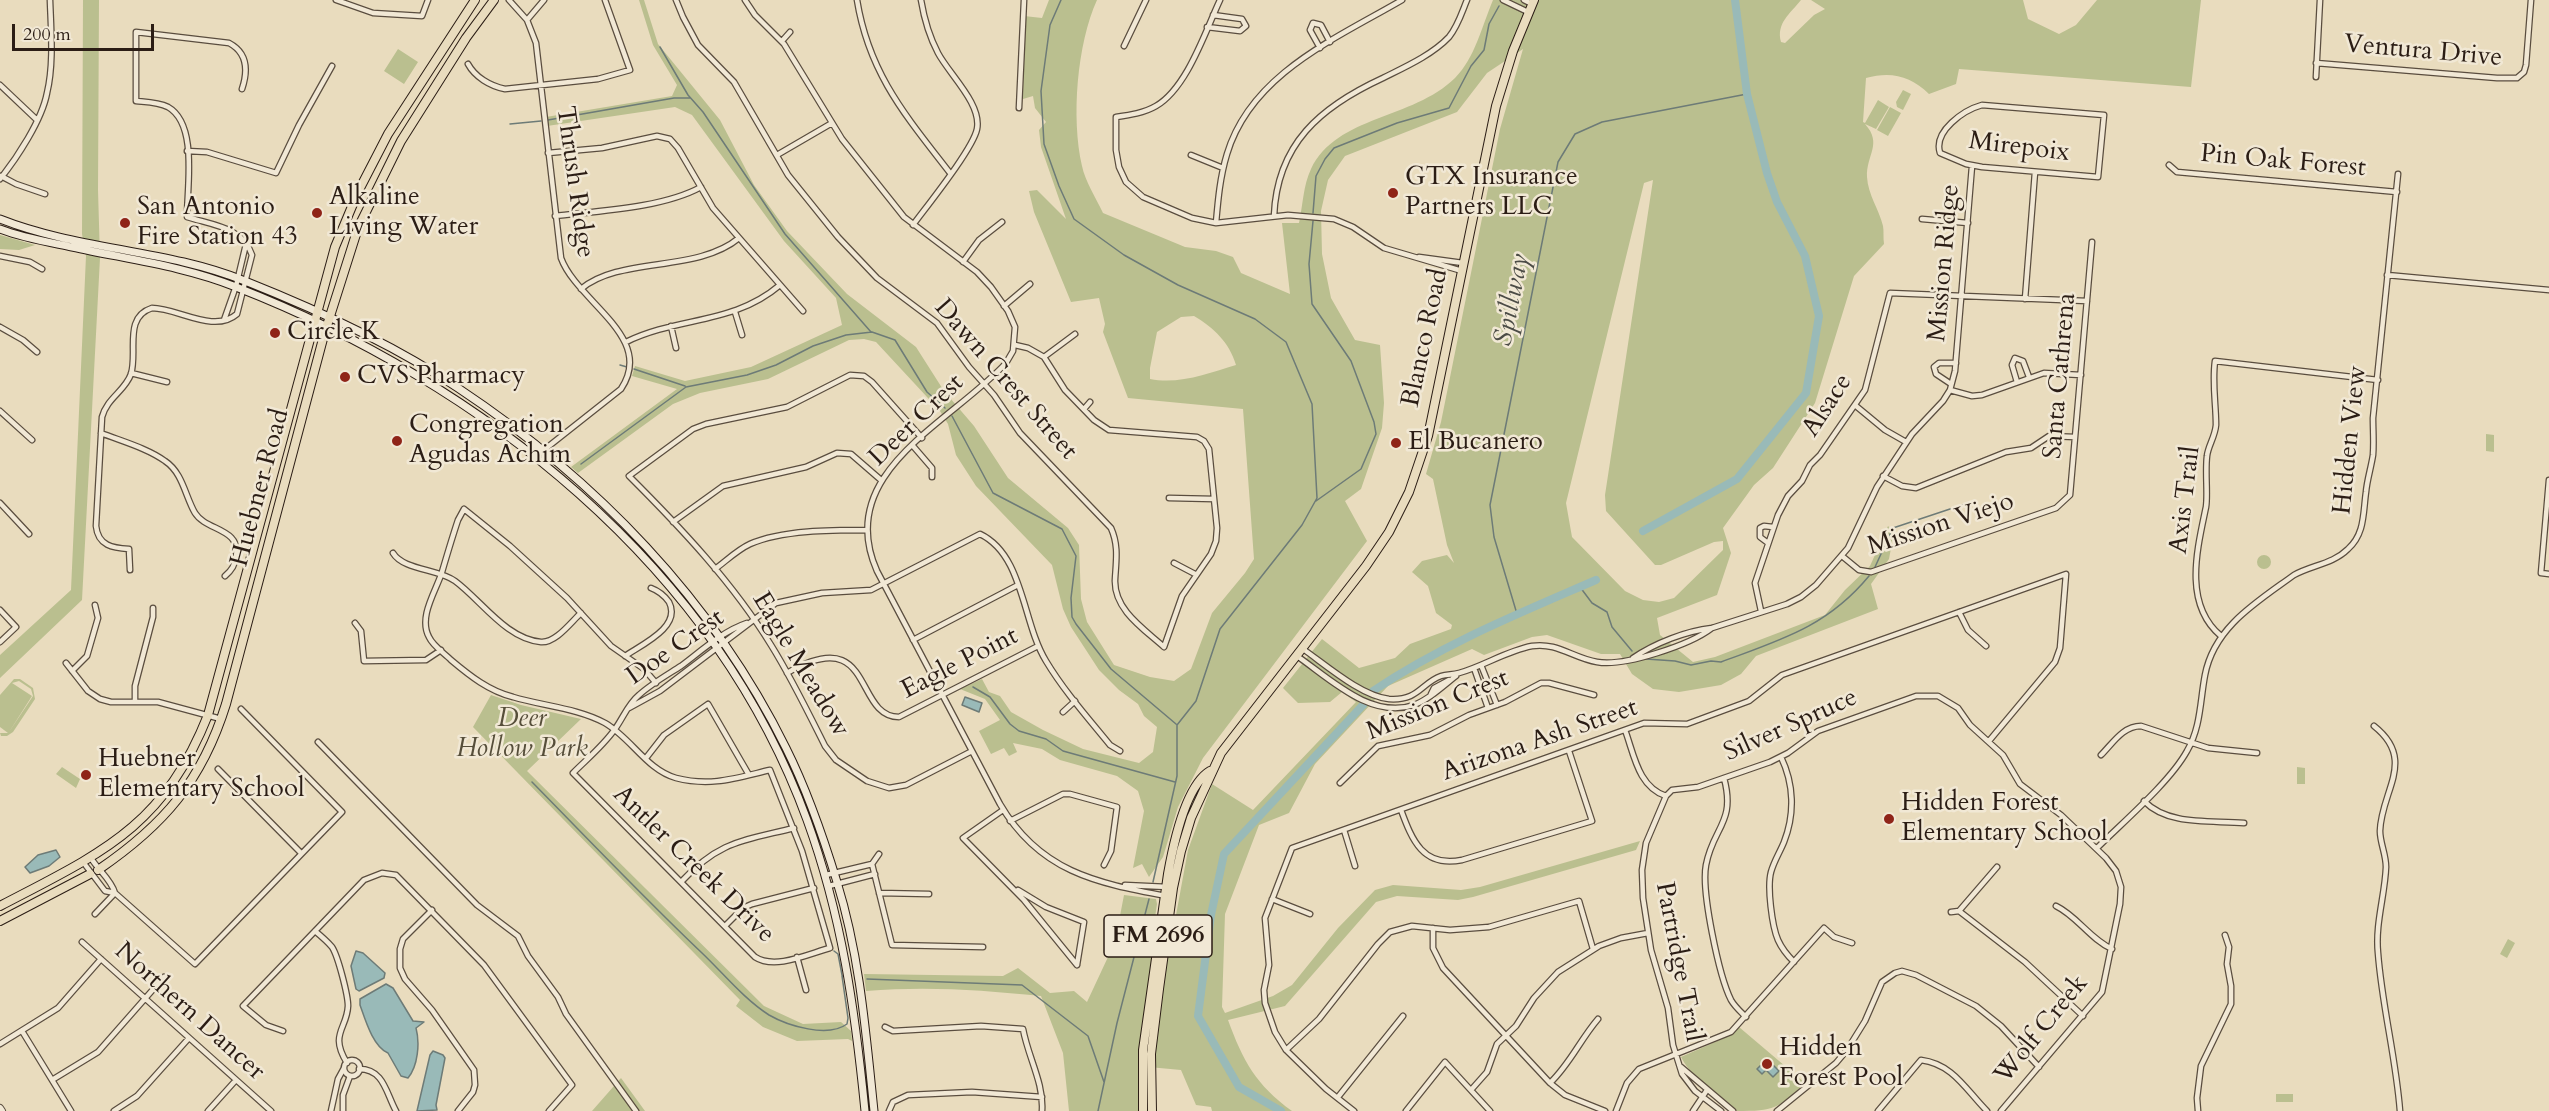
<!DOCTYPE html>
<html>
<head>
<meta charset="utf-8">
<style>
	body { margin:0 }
	#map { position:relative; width:2549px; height:1111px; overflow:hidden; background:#e9dcbe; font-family:Cardo,serif }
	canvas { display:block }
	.scale { position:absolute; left:12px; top:24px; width:142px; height:27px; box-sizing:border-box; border:3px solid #2b1d15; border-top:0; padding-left:8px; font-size:18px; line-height:21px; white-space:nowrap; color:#2b1d15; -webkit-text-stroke:4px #f1e8d5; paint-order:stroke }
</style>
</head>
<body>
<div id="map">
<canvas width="2549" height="1111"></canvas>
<div class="scale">200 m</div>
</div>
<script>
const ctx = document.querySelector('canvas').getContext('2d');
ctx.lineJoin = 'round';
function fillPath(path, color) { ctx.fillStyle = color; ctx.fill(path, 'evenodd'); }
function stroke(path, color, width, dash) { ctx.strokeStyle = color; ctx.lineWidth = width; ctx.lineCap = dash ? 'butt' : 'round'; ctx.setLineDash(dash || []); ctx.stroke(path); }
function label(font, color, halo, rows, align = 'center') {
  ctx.font = font + ' Cardo,serif'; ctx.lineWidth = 5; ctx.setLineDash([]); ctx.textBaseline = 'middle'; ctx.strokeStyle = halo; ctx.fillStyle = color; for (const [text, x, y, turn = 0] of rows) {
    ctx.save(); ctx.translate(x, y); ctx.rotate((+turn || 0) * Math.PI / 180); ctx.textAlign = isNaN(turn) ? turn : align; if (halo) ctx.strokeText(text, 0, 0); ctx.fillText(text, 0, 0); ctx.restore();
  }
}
const green = new Path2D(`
	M83,0H99L98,190L100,258L82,600L0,678V655L71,590L86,256L82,234Z
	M639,0H644L658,44L720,120L754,185L787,231L847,294L916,347L944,391L974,426L1008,478L1068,528L1079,545L1081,599L1087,622L1114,665L1150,677L1174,681L1191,669L1212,613L1245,573L1254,559L1243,409L1128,398L1103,332L1105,324L1099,298L1071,302L1034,212L1029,191L1037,190L1066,219L1041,147L1039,130L1046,122L1035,108L1033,96L1023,99L1024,16L1042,18L1049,0H1097C1077,44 1071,118 1082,166C1085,181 1096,198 1103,213L1185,247L1216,251L1233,257L1241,273L1290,294L1282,223H1299C1303,205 1303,186 1311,169C1337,115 1412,120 1455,78C1475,58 1482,26 1493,0H1801C1790,14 1776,23 1781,42L1785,43L1814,15L1825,9L1811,0H2023L2028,19L2059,34L2076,25L2097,0H2201L2191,87L1959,69L1956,84L1929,94C1911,76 1891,71 1866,78L1863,122L1865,123L1878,100L1889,107L1876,129L1865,124C1883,144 1866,155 1867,177C1868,195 1879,209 1883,226C1884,231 1883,238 1884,244L1854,276L1815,403L1773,468L1754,485L1723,528L1731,553L1717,595L1657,618L1660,635L1693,662L1715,657L1825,615L1845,590L1870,566L1888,526L1894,532L1889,559L1871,584L1878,609L1756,656L1741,674L1721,685L1679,692L1653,689L1632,674L1620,654H1601L1547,635L1532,637L1484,655L1472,649L1388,686L1315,764L1289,813L1259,825L1225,914L1222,1007L1225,1013L1273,996L1292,985L1338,928L1375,890L1393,885L1461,890L1480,887L1640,841L1636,850L1473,897L1458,900L1397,896L1376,902L1285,1006L1228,1020C1243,1061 1256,1085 1292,1111H1212L1211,1107L1196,1105L1181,1070L1138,1066V1111H1069L1063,1053L1041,996C980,990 928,986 866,991L864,974L1003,976L1018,968L1050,993L1074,991L1087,1002L1115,942L1124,895L1156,899L1157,904L1150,952L1169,953L1188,850L1212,784L1253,810L1356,702L1342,692L1330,702L1298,703L1283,688L1322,639L1359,668L1395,658L1410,644L1451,629L1452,625L1436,613L1428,586L1412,572L1422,561L1447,555L1454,563L1447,545L1433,479L1426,474L1441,422L1500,129L1523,49L1487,73L1457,112L1345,156L1328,180L1321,211L1322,254L1331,298L1355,340L1380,345L1384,403L1382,428L1361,489L1345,501L1367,541L1203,758L1178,807L1163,857L1149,877L1142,864L1133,868L1144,811L1138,791L1117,776L1060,760L1042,749L1013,743L1017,752L1009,756L1004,748L991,754L979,731L1000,720L985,699L960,689L982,679L989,692L1000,696L1011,712L1043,730L1083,749L1139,763L1153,752L1157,727L1144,716L1138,704L1119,690L1099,670L1071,627L1063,609L1052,565L976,486L956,455L948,424L940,411L876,342L864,339L849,340L768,379L700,393L673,404L578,473L571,467L677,389L632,376L635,366L685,381L751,367L842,325L836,298L784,241L692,115L675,107L547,126L546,117L672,96L677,85L653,45ZM1653,180L1605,495L1606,511L1655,565H1661L1714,542L1723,541V550L1674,598L1659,602L1643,600L1625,591L1572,537L1566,503L1644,183ZM1194,316C1214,328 1229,342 1236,365C1209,373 1179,385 1150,379V368L1157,332L1181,317Z
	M398,49L418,62L404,84L384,71Z
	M1903,90L1911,94L1903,110L1897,107L1896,102Z
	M1890,107L1901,113L1888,136L1877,130Z
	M0,235L35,245L19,250L0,249Z
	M2486,434L2494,435V452L2486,451Z
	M2257 562a7 7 0 1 1 14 0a7 7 0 1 1-14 0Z
	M14,679H20L33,688L35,699L13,732L7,736H1L0,733H8L0,727V695ZM19,681L31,689L33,696L9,732L32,696L12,683Z
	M491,695L521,705L581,719L527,771L764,1006L803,1024L841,1022L851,1031L852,1041L848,1039L797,1041L763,1027L736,1006L740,1000L473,727Z
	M62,767L80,779L76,788L56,774Z
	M2297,767L2305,768V784H2297Z
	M2508,939L2515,943L2507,958L2500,954Z
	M1739,1027L1805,1083C1778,1109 1774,1111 1737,1111C1719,1092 1693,1081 1681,1057L1722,1039Z
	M621,1078L645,1111H592Z
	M2276,1094H2293V1102H2276Z`);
const water = new Path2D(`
	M965,697L982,703L979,712L962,705Z
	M56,850L60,857L49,866L30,873L25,867L38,855Z
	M356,951L363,953L385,973L384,978L359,991L356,989L351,966Z
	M386,984L393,988L413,1021L424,1022L416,1028C420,1043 418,1066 408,1078L401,1076L388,1053C373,1047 365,1019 360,1005V999Z
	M433,1051L443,1055L445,1058L436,1105L437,1110L417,1111L430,1055Z
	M1767,1059L1779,1071L1773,1077L1766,1070L1762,1074L1757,1069Z`);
const stream = new Path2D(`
	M1061,0L1050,25L1041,91L1044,144L1059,186L1074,219L1124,255L1178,285L1255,319L1286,342L1312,404L1317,498L1302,525L1220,629L1196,701L1177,725V776L1153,882
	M660,47L688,95L703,112L785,234L871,332
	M548,120L674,98H690
	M510,124L541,121
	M1313,213L1316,176L1325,159L1334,148L1397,123L1449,108L1471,66L1484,50L1489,24L1499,6
	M1313,221L1309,264L1312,304L1351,361L1374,422L1376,434L1361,469L1316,501
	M620,365L627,367
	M634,369L685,386
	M952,416L993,493L1062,529L1076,556L1071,598L1072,617L1076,624L1111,669L1176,724
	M581,464L686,387L747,375L776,365L813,346L846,335L872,332L895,340L927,392L945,408
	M1875,567L1893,528L1971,502
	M1580,587L1592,603L1607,612L1612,627L1632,651
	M1517,614L1494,537L1490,505L1558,162L1575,134L1602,122L1747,94
	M1646,659L1675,661L1691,665L1711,661L1721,662C1780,640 1827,627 1869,576
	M973,687L990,697L1010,724L1019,731L1046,739L1063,751L1175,782
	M532,782C588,839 644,898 702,953C723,973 744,999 769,1015C788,1026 828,1038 847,1024L848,1018L842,976H844
	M834,951L838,954L842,975
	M867,979L1022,985L1088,1036L1104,1082
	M1098,1111L1117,1023L1149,899`);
const river = new Path2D(`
	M1643,531L1737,479L1806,393L1819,316L1805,256L1777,202L1767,173L1747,94L1735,0
	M1373,691C1443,644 1520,613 1596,580
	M1281,1111L1239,1087L1198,1016L1211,915L1224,854L1363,705`);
const minor = new Path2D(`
	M336,0L373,13L422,16L428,0
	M509,0L527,20L536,43L561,258C577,302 656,337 621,389L535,457
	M676,0L683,17L698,45L734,82L788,175L838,237L877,278L937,323L969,367L994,395L1020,433L1111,528C1119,546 1116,561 1115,580C1114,610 1144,629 1164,647L1182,596L1211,554L1216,541L1217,528L1209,449L1204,441L1197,437L1109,430L1094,420L1065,390L1044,357L1028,348L1015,345
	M745,0L755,15L784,44L842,139L904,217L977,272L991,287L1008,311L1015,327L1013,351L1006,363C951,423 833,472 877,571L1000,804C1039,871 1095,883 1167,896
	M857,0C869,74 906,116 950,173
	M1220,0C1205,32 1187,88 1156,106C1144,113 1130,115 1116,117V150L1119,167L1126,182L1143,197L1192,218L1216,223L1288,215L1334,219L1353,227L1384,248L1462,271
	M1503,0L1528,12
	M1524,0L1532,4
	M527,20L544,0
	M1207,27L1240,31L1246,26L1242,19L1213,15
	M782,41L790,32
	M1124,46L1146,0
	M1320,48L1310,30L1313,23L1321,25L1330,42
	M2316,63L2497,78H2517L2524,72L2526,65L2531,0
	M468,64C475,77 490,86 505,89L598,79L630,70L605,0
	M2316,77L2320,0
	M0,85L37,120
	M1982,105L2104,115L2098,177L1982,167L1966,164L1940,153C1933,131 1964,110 1982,105Z
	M1019,108L1024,0
	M187,151L207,152L276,173L299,125L332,66
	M548,153L602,148L657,136L670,139L678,148L713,208L803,311
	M777,155L832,123
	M1191,155L1223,168
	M2169,165L2177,172L2397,192
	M1,176L16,184L45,194
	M0,179C17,158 42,120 47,93C54,64 51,30 50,0
	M555,216C598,211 663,208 701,187
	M1274,216C1277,144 1320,107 1383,78C1405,67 1432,55 1449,37C1458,26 1462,12 1467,0
	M1922,219L1968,223
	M1216,223C1218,200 1220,177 1227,154C1251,74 1335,39 1402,0
	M913,225C927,206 973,149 977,129C982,104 949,74 938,53C929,36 924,18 921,0
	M0,256L30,262L42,269
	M1419,257L1463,263
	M963,262L979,240L1002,222
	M2387,275L2549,290
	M581,289C620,256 697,273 739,238
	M2025,299L2035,172
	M1004,306L1030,284
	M735,312L742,335
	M224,320L236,286L246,244
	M671,326L676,348
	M0,327L23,340L37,352
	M626,342C679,316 733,325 780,285
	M1044,357L1075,334
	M131,373L167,382
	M2017,382L2012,365L2015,358L2023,361L2029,377
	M1951,384L1936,374L1934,367L1939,363H1956
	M1950,390L1972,396L1982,395L2044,373L2081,375
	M1856,406L1885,430L1906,442
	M1084,409L1090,402
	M0,411L32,440
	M101,433C121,441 147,448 165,461C183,473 185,496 195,513C206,531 241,528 236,556C235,565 232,570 225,576
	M922,438L872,382L864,376L850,375L787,407L706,424L693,429L629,476C681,528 733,583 771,645C791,677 808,712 825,746L836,760L867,781L889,788L906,785L972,751
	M913,446L932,468V477
	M1883,476L1902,486L1916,488L2006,452L2031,448L2049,436L2075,437
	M2549,480L2541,573L2549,574
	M1169,498L1214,499
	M0,503L29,534
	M673,522L723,486L806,467L837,453L851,454L881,480
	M1768,543L1760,537V528L1764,526L1773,527
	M393,553C403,570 439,569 455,581C481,600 506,639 541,642C556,643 571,622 581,613
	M1842,556L1859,570L1871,572L2056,508L2070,495L2092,242
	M1174,563L1195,574
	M715,569C726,561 737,550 750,544C782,530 832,530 867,530
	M130,570L129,549C113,548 98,546 96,526L102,417C107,398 125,391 131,374C138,352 123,317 152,308C178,308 214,334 237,314L252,255C243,227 212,225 187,217C187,187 198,124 168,107C158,102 146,102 136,101V32L229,43C248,53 248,71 242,89
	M0,610L16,627L0,642
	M1761,611L1755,583L1778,515L1788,496L1802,481L1810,465L1820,455L1865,390L1890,293L2087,301
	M1959,612L1968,630L1986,646
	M355,623L361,631L364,661L426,660L441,650
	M2221,636C2183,604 2197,550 2206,507C2208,494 2205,472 2207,456C2208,446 2215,437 2216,425C2216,404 2212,383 2215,361L2378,380
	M913,640L1018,585
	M1303,649C1326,665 1361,696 1389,699C1419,701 1421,683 1441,676C1447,674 1453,675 1459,673C1484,666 1506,651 1532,646C1557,642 1573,658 1597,662C1624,667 1690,645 1712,628
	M625,656C641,645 682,627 669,602C664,595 659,591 651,588
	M1297,656C1329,678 1371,720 1414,705C1430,699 1443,686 1456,676
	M1633,658C1655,643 1686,631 1712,628L1787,604L1801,597L1816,585L1848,548L1877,487L1912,434L1943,401L1950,390L1955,371L1972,166
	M66,663L88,691L100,699L111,702H158L221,719
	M1481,665L1497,705
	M1474,668L1488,708
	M72,671L87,656L98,618L95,605
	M787,673C875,622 853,717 899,717L1038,646
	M656,683L644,669L611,646L567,598L510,546L464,509L458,520C452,538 447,555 442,572C436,591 418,617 429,637C433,646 444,653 451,660C470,676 489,691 513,697C543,706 577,708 605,723C631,738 647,770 676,778C711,787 736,778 770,770L802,851L830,948C808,954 775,970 755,957L573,773C587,759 603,746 615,729C623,718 628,704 639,695C651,684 667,675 681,666C701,651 723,631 747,623
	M1431,694L1434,688L1449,680
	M135,702V686L153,617V608
	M629,708L660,691L776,603L822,593L871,590L980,534C1024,555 1022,622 1046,661C1064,691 1088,718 1110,745L1120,751
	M1063,712L1075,701
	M2374,726C2417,760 2381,791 2380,831C2380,843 2386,854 2386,867C2385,895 2375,924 2378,953C2382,1006 2396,1058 2400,1111
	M1625,730C1634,754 1638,787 1666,796
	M318,742L477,905L518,936L528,956L558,997L566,1014L636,1111
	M2101,755C2113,743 2123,726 2141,726L2208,748L2257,753
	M1781,757C1794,784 1795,814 1784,842C1780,852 1774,861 1771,872C1767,887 1772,926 1778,940C1782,949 1788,956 1794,962
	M646,758L664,735L708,704L749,775
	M218,769L301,853
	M1724,778C1736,823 1713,827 1706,865C1701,891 1719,976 1731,1000C1735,1007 1741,1012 1746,1017
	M1340,783L1378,746L1430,735L1469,715L1505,702L1541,683H1549L1594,695
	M2144,801C2168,826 2211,820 2244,823
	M1003,810L963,838L1024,900L1077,965
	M1401,810C1412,840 1423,868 1462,860L1592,821L1569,751
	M1010,821L1063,794H1070L1117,807L1111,851L1104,865
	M1344,830L1355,866
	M2097,848C2123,822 2170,782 2187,751C2201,727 2200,701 2205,675C2214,627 2257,602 2294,575C2312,565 2333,564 2348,549C2365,534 2363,513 2366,492C2367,480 2371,468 2373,455C2374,443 2373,430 2373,418L2398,174
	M879,854L872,864L892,945L983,947
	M91,858C98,870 111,879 115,893
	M83,862L105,891L115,893L195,964L342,812L241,709
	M826,875L872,864
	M681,882C719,841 742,841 794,828
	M1125,885L1168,887
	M829,886L875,874
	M1018,890L1046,907L1084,922L1077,965
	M879,893L929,894
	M1272,899L1310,914
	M2056,906C2077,916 2090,939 2112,949
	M432,910L403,939L400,949V968L405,979L432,1010L474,1070L475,1085L473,1092L458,1111
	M1959,911L1997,867
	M1951,912L1959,911L2025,962L2083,1016
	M95,914L115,893
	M725,926L743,908L752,904L814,888
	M1433,928V948L1443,968L1550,1083L1565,1095L1605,1111
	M315,931C321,936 327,941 332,947C338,956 348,995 348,1006C347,1029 329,1034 347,1063
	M82,942L271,1111
	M797,957L806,990
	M885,1027L893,1031L981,1026L1023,1029C1028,1057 1044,1083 1042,1111
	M22,1031L71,1111
	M283,1031L266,1025L243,1006L364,880L382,873L396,875L484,965L572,1085L549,1111
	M0,1044L58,1008L101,959
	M1286,1050L1319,1019L1378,944L1390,932L1412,926L1450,930L1489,927L1579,901L1593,949
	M344 1068a8 8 0 1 1 16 0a8 8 0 1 1-16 0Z
	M1681,1067L1733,1111
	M359,1069C384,1069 386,1093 396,1111
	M52,1080L98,1052L164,977
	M1550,1083C1570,1064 1580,1040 1598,1019
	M1471,1090L1487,1072L1497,1044L1516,1026L1534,998L1558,972L1599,946L1621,938L1648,933
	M1338,1097L1403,1016
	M114,1111L137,1096L189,1038
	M208,1111L236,1080
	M331,1111L338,1079L344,1068
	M343,1111V1095L350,1076
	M889,1111L893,1102L908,1095L972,1092L1042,1097
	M1354,1111L1326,1089L1286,1050L1275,1032L1265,1003L1264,990L1269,965L1265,918L1292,848L1644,723L1687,724L1749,701L1782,675L2066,574L2060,648L2055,662L1989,741
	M1406,1111L1445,1062L1490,1111
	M1616,1111L1627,1083L1639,1069L1731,1032L1824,928L1834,937L1852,943
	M1693,1111L1707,1090
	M1721,1111L1695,1091L1682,1074L1673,1045L1668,1008L1651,950L1643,898L1642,870L1646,843L1666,796L1672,790L1698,787L1770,762L1788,753L1818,731L1916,696H1938L1958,708L1970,725L2003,755L2020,784L2061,815L2106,858L2116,871L2121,887L2120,904L2102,992L2001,1111
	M1777,1111L1836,1063L1847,1050L1865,1021L1882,982L1895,973L1902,971L1916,975L1976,1006L2001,1026L2039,1067
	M1878,1111L1921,1060C1953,1064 1966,1090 1987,1111
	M2198,1111L2197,1098L2201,1066L2231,1004V986L2227,964L2229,947L2225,935`);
const tertiary = new Path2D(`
	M0,1108L2,1111`);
const secondary = new Path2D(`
	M0,219C78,250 166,249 245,281C318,310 393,344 458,388C595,479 713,600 786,748C807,790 823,836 837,882C860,956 866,1034 874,1111
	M0,229C23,238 48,242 72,247C126,259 184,266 236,287C482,383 714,565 807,820C842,916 855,1010 865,1111`);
const primary = new Path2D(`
	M98,870C164,825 202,781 226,704L324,335L358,228L401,141L466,38L494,0
	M0,906C101,853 163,828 208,715L335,247L358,192L388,134L475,0
	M0,921L90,874
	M1143,1111V1050L1168,874C1173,846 1185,786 1210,771
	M1152,1111L1151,1054L1159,989L1173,888L1181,851L1191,818L1221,753L1366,566L1389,532L1409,492L1428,436L1496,106L1513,51L1534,0`);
const markers = [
	[1393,193,6,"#8f2418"],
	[317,213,6,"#8f2418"],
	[125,223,6,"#8f2418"],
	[275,333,6,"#8f2418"],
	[345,377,6,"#8f2418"],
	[397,441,6,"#8f2418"],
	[1396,443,6,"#8f2418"],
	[86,775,6,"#8f2418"],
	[1889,819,6,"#8f2418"],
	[1767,1064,6,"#8f2418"]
];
const shields = [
	[1158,936,108]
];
const shieldNames = [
	["FM 2696",1158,936]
];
const streetNames = [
	["Ventura Drive",2423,52,5],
	["Mirepoix",2019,148,7],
	["Pin Oak Forest",2283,162,5],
	["Thrush Ridge",574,182,82],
	["Mission Ridge",1945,263,-85],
	["Blanco Road",1426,338,-78],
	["Santa Cathrena",2061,376,-85],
	["Dawn Crest Street",1005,380,49],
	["Alsace",1828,406,-57],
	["Deer Crest",917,421,-44],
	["Hidden View",2351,440,-84],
	["Huebner Road",261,488,-75],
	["Axis Trail",2186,500,-83],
	["Mission Viejo",1941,525,-18],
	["Doe Crest",676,648,-35],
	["Eagle Point",960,664,-27],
	["Eagle Meadow",800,665,59],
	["Mission Crest",1438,706,-22],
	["Silver Spruce",1791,726,-24],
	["Arizona Ash Street",1540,741,-19],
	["Antler Creek Drive",693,865,44],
	["Partridge Trail",1678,962,79],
	["Northern Dancer",189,1012,42],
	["Wolf Creek",2042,1030,-51]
];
const poiNames = [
	["GTX Insurance",1405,178],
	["Partners LLC",1405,208],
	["Alkaline",329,198],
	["Living Water",329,228],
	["San Antonio",137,208],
	["Fire Station 43",137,238],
	["Circle K",287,333],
	["CVS Pharmacy",357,377],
	["Congregation",409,426],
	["Agudas Achim",409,456],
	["El Bucanero",1408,443],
	["Huebner",98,760],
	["Elementary School",98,790],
	["Hidden Forest",1901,804],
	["Elementary School",1901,834],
	["Hidden",1779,1049],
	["Forest Pool",1779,1079]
];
const parkNames = [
	["Deer",522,720],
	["Hollow Park",522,750]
];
const waterNames = [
	["Spillway",1513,300,-79]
];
fillPath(green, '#babf8f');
fillPath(water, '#99bab8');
stroke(water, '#6d7b77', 1.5);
stroke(stream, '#6d7b77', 1.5);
stroke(river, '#99bab8', 8);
stroke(minor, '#5a4d3f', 7);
stroke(tertiary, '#5a4d3f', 8);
stroke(secondary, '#2b1d15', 9);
stroke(primary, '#2b1d15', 10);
stroke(minor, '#f1e8d5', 4.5);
stroke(tertiary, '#f1e8d5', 6);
stroke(secondary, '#f1e8d5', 7);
stroke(primary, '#e9dcbe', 8);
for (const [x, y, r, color] of markers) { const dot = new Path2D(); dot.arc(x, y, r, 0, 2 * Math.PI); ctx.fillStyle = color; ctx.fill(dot); stroke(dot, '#f1e8d5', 2); }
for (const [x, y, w] of shields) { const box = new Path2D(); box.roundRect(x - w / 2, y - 21, w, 42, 4.5); ctx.fillStyle = '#f1e8d5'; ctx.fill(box); stroke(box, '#2b1d15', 1.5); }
label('bold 24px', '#2b1d15', null, shieldNames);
label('26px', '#2b1d15', '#f1e8d5', streetNames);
label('26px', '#2b1d15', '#f1e8d5', poiNames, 'left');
label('italic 26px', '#564e3a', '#f1e8d5', parkNames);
label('italic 27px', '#4c4c46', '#f1e8d5', waterNames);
</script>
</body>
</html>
